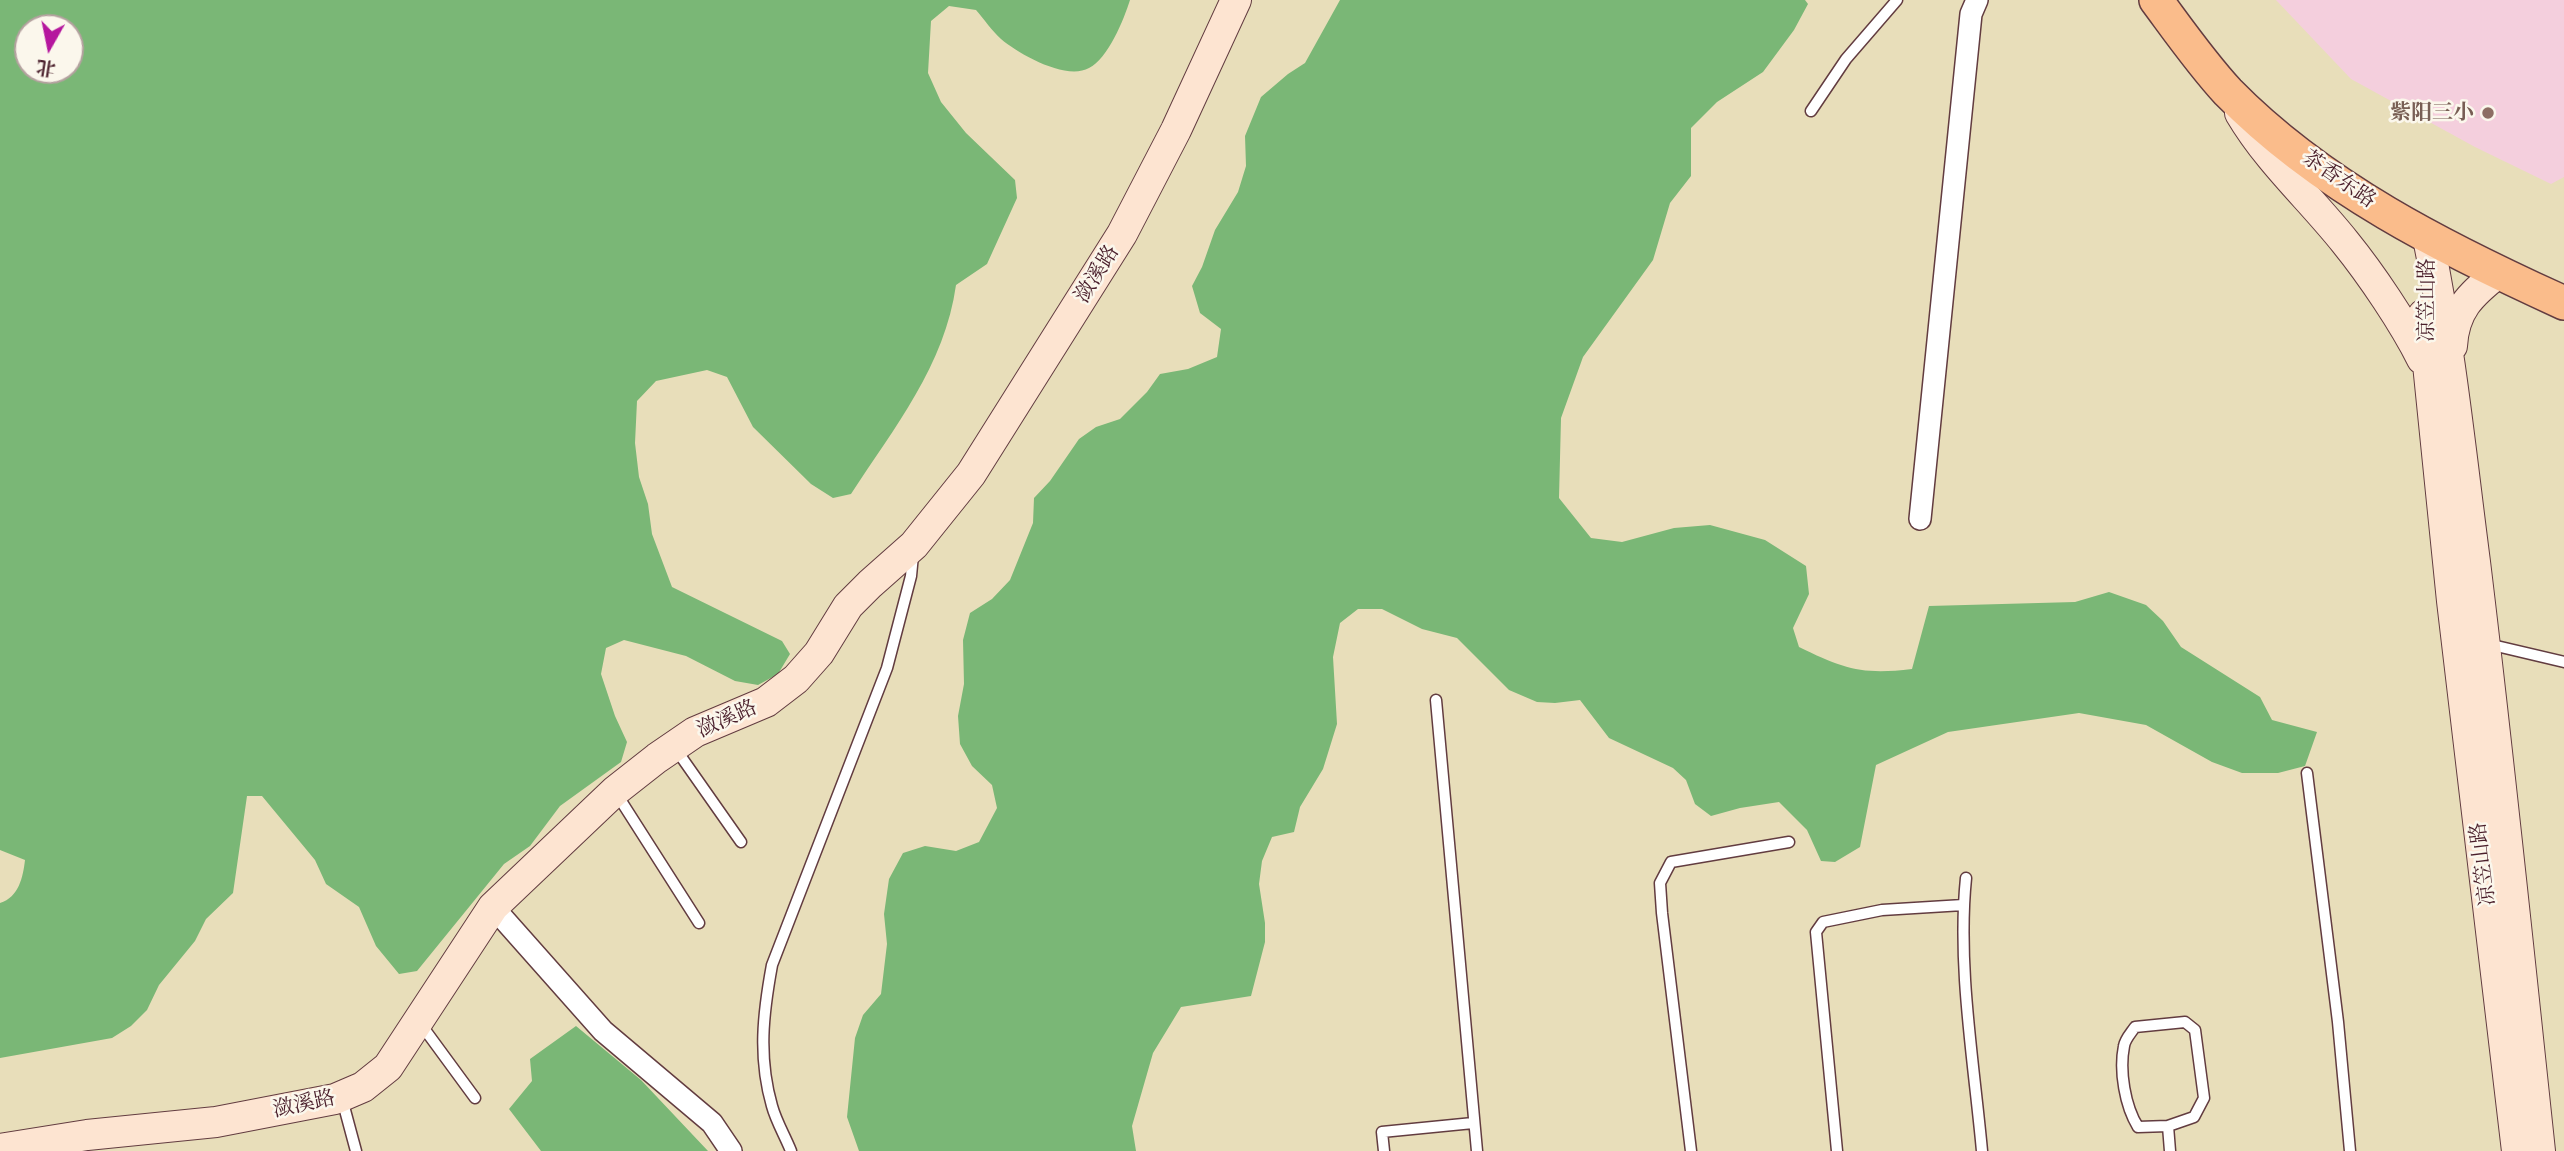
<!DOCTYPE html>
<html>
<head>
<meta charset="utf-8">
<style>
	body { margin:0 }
	#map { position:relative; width:2564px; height:1151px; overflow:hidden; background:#e8deba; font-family:"Libre Caslon Text","Noto Serif SC",serif }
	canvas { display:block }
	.north { position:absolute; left:14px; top:14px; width:70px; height:70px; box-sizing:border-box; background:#fbf7ec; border:2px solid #b4a19f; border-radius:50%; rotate:189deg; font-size:19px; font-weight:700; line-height:28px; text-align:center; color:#4a1f2b }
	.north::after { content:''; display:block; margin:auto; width:24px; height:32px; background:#b5179e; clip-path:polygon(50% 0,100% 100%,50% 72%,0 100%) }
</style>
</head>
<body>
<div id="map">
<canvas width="2564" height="1151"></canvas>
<div class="north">北</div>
</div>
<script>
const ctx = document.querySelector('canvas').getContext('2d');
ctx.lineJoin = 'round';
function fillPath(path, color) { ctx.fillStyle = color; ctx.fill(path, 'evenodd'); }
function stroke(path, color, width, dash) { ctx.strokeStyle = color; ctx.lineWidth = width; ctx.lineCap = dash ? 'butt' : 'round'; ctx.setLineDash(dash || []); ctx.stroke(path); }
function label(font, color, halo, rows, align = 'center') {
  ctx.font = font + ' "Libre Caslon Text","Noto Serif SC",serif'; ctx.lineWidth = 5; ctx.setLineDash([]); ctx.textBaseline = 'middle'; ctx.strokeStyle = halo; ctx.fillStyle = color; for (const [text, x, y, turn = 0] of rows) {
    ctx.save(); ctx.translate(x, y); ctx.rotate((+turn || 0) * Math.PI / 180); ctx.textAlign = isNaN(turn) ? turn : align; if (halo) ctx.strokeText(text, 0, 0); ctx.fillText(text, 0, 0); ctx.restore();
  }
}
const built = new Path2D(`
	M2276,0H2564V177L2551,184L2475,147L2351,79Z`);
const forest = new Path2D(`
	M0,0H1130C1124,19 1108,59 1089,68C1066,81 1019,54 1001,39C992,31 984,19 976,10L949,6L931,21L928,73L941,102L966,133L1015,180L1017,198L987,264L956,285C945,365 894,428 851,494L833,498L811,484L753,427L727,377L707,370L656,381L637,401L635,443L639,477L648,504L652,534L672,587L782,641L790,654L778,674L758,685L735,681L686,656L624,640L606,648L601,674L615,716L627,742L621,762L560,806L530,846L504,864L417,971L399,974L376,946L359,907L326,884L315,860L262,796H247L233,893L206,919L195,941L159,985L147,1010L131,1026L112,1038L0,1058V903C19,897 23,877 25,860L0,850ZM28,28H70V70H28Z
	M1340,0H1805L1808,4L1794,30L1763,72L1717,102L1691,128V176L1670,203L1653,260L1583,357L1561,418L1559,498L1591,538L1622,542L1674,528L1710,525L1765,540L1806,566L1809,594L1793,628L1799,647C1844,669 1862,675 1912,669L1929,606L2075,602L2109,592L2146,605L2163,621L2181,647L2260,697L2272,720L2317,732L2305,766L2278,773H2242L2212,762L2146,725L2079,713L1948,732L1876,765L1860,847L1835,862L1821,861L1807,830L1779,802L1740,808L1711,816L1695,804L1686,780L1673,768L1609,738L1580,700L1555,703L1537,702L1509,690L1457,638L1422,629L1382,609H1358L1340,623L1333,657L1337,724L1323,769L1300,807L1294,832L1272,837L1262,861L1259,884L1265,923V942L1251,996L1181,1007L1153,1053L1132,1126L1136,1151H859L847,1117L855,1038L863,1015L881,994L887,944L884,914L889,879L903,853L925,846L956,851L979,842L997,808L992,785L972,766L960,744L958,716L964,684L963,640L970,613L992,599L1010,580L1033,523L1034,498L1050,481L1079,439L1096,427L1120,419L1147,392L1160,374L1188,369L1217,357L1221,329L1200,313L1192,286L1202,267L1215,230L1238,192L1246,166L1245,136L1261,97L1288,74L1305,63Z
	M576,1026L641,1080L708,1151H541L509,1109L532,1081L530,1059Z`);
const lane = new Path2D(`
	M1811,111L1846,59L1897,0
	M2488,644L2564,662
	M1436,700L1477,1151
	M675,748L741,842
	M2307,773L2338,1022L2350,1151
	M616,793L699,923
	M1966,878C1957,966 1974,1063 1982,1151
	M2185,1022L2195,1030L2204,1098L2194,1117L2168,1126L2138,1127C2125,1106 2119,1071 2124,1046C2125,1039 2131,1033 2135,1027Z
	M420,1023L475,1098
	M342,1099L356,1151
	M2168,1126L2170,1151
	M791,1151C785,1136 776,1121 772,1106C758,1057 763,1014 772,965L887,668L911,576L913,555
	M1384,1151L1382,1132L1473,1123
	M1691,1151L1662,913L1660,883L1671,862L1789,842
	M1837,1151L1816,932L1823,922L1882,910L1963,905`);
const street = new Path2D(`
	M1920,519L1971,14L1977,0
	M493,907L603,1031L712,1123L731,1151`);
const secondary = new Path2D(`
	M2240,113C2269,162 2310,198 2345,242C2371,274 2404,323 2422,359
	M2428,238C2450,345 2461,454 2475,562C2499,758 2519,955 2540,1151
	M2423,315L2452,601L2517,1151
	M2452,346C2454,310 2471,294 2498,273
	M0,1149L87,1135L216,1122L335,1099L363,1087L388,1067L493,907L615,791L657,758L695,732L766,702L796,679L819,653L848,606L870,584L914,545L971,474L1122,234L1176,130L1236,0`);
const primary = new Path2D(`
	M2156,0C2179,31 2202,64 2228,92C2321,187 2445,249 2564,303`);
const markers = [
	[2488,113,7,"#8d6e63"]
];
const educationNames = [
	["紫阳三小",2474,113]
];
const streetNames = [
	["茶香东路",2339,179,35],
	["潋溪路",1097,274,-58],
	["凉笠山路",2427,300,-90],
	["潋溪路",727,719,-24],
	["凉笠山路",2483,864,-97],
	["潋溪路",304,1104,-12]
];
fillPath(built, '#f4cfdd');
fillPath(forest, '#7ab776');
stroke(lane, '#623c40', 13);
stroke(street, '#623c40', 24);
stroke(secondary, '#623c40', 32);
stroke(primary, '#623c40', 36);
stroke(lane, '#fff', 10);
stroke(street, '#fff', 21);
stroke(secondary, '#fde4d1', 30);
stroke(primary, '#fabc8b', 33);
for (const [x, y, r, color] of markers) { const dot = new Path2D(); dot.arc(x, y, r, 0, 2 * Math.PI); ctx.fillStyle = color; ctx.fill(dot); stroke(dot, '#fbf7ec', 2.5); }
label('bold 21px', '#785e54', '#fbf7ec', educationNames, 'right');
label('21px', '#4a1f2b', '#fbf7ec', streetNames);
</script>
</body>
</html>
